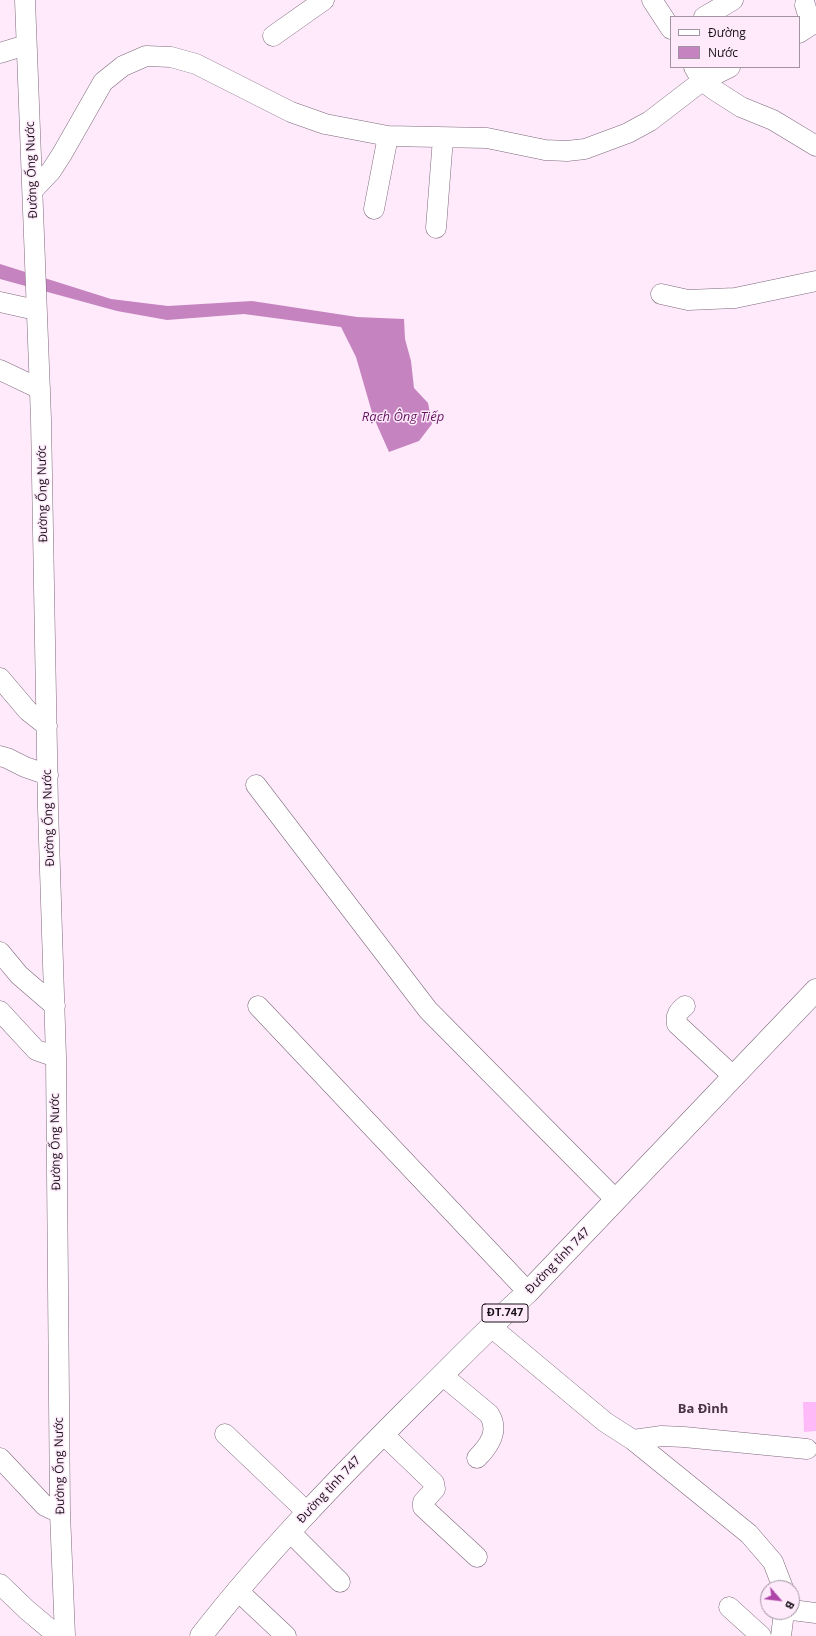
<!DOCTYPE html>
<html>
<head>
<meta charset="utf-8">
<style>
	body { margin:0 }
	#map { position:relative; width:816px; height:1636px; overflow:hidden; background:#feeafb; font-family:"Open Sans",sans-serif }
	canvas { display:block }
	.legend { position:absolute; left:670px; top:16px; width:130px; height:52px; box-sizing:border-box; background:#feeafb; border:1px solid #a293a0; margin:0; padding:5px 7px; list-style:none; font-size:12px; color:#191118 }
	.legend li { display:flex; align-items:center; gap:8px; height:20px }
	.legend b { width:20px; border:1px solid #a293a0 }
	.north { position:absolute; left:760px; top:1580px; width:40px; height:40px; box-sizing:border-box; background:#feeafb; border:1px solid #a293a0; border-radius:50%; rotate:118deg; font-size:11px; font-weight:700; line-height:16px; text-align:center; color:#191118 }
	.north::after { content:''; display:block; margin:auto; width:14px; height:18px; background:#ae46a9; clip-path:polygon(50% 0,100% 100%,50% 72%,0 100%) }
</style>
</head>
<body>
<div id="map">
<canvas width="816" height="1636"></canvas>
<ul class="legend">
<li><b style="height:5px;background:#fff"></b>Đường</li>
<li><b style="height:11px;background:#c584bf"></b>Nước</li>
</ul>
<div class="north">B</div>
</div>
<script>
const ctx = document.querySelector('canvas').getContext('2d');
ctx.lineJoin = 'round';
function fillPath(path, color) { ctx.fillStyle = color; ctx.fill(path, 'evenodd'); }
function stroke(path, color, width, dash) { ctx.strokeStyle = color; ctx.lineWidth = width; ctx.lineCap = dash ? 'butt' : 'round'; ctx.setLineDash(dash || []); ctx.stroke(path); }
function label(font, color, halo, rows, align = 'center') {
  ctx.font = font + ' "Open Sans",sans-serif'; ctx.lineWidth = 3; ctx.setLineDash([]); ctx.textBaseline = 'middle'; ctx.strokeStyle = halo; ctx.fillStyle = color; for (const [text, x, y, turn = 0] of rows) {
    ctx.save(); ctx.translate(x, y); ctx.rotate((+turn || 0) * Math.PI / 180); ctx.textAlign = isNaN(turn) ? turn : align; if (halo) ctx.strokeText(text, 0, 0); ctx.fillText(text, 0, 0); ctx.restore();
  }
}
const water = new Path2D(`
	M0,264L111,299L168,306L252,301L357,317L404,319L405,339L411,361L414,388L428,403L432,424L419,441L389,452L373,416L356,357L341,327L244,314L167,320L117,311L0,279Z`);
const building = new Path2D(`
	M803,1402H816V1431L804,1432Z`);
const minor = new Path2D(`
	M25,0L41,419L48,808L56,1057L60,1513L65,1636
	M652,0L671,29
	M704,17L733,0
	M799,33L811,25L805,5
	M273,36L324,0
	M0,53L26,45
	M694,67L702,81L716,91L741,107L773,120L816,146
	M33,190L51,171L62,154L103,82L123,66L146,56L171,57L196,64L291,112L325,124L388,136L487,138L545,150L567,151L585,149L628,133L650,121L702,81L730,67
	M374,209L388,136
	M436,228L443,138
	M661,294L688,300L735,298L816,281
	M0,302L36,310
	M0,370L40,389
	M0,678L28,711L47,726
	M0,756L7,758L25,767L48,775
	M256,785L428,1010L616,1200
	M0,952L19,975L55,1006
	M258,1006L528,1292
	M685,1006C679,1011 675,1015 677,1024L733,1076
	M0,1011L36,1050L56,1057
	M490,1326L605,1422L633,1440L749,1534L773,1562L783,1588
	M442,1375L489,1414C500,1431 489,1446 477,1458
	M225,1434L308,1513
	M383,1434L434,1483L435,1489L423,1502V1507L477,1557
	M633,1440L662,1436L684,1437L807,1449
	M0,1458L45,1506L60,1513
	M290,1532L340,1582
	M0,1584L27,1610L58,1636
	M237,1590L286,1636
	M729,1607L761,1636
	M792,1610L816,1613
	M781,1636L784,1612`);
const major = new Path2D(`
	M201,1636C264,1555 336,1481 409,1408C449,1369 487,1329 528,1292L816,990`);
const shields = [
	[505,1313,46]
];
const shieldNames = [
	["ĐT.747",505,1313]
];
const streetNames = [
	["Đường Ống Nước",32,170,-92],
	["Đường Ống Nước",43,494,-91],
	["Đường Ống Nước",49,818,-92],
	["Đường Ống Nước",56,1142,-91],
	["Đường tỉnh 747",558,1261,-46],
	["Đường Ống Nước",60,1466,-91],
	["Đường tỉnh 747",329,1490,-47]
];
const waterNames = [
	["Rạch Ông Tiếp",403,417]
];
const neighbourhoodNames = [
	["Ba Đình",703,1409]
];
fillPath(water, '#c584bf');
fillPath(building, '#febaf8');
stroke(minor, '#7d687b', 21);
stroke(major, '#7d687b', 23);
stroke(minor, '#fff', 20);
stroke(major, '#fff', 22);
for (const [x, y, w] of shields) { const box = new Path2D(); box.roundRect(x - w / 2, y - 9, w, 18, 3); ctx.fillStyle = '#feeafb'; ctx.fill(box); stroke(box, '#191118', 1); }
label('bold 11px', '#191118', null, shieldNames);
label('12px', '#191118', '#feeafb', streetNames);
label('italic 13px', '#651762', '#feeafb', waterNames);
label('bold 13px', '#483446', '#feeafb', neighbourhoodNames);
</script>
</body>
</html>
